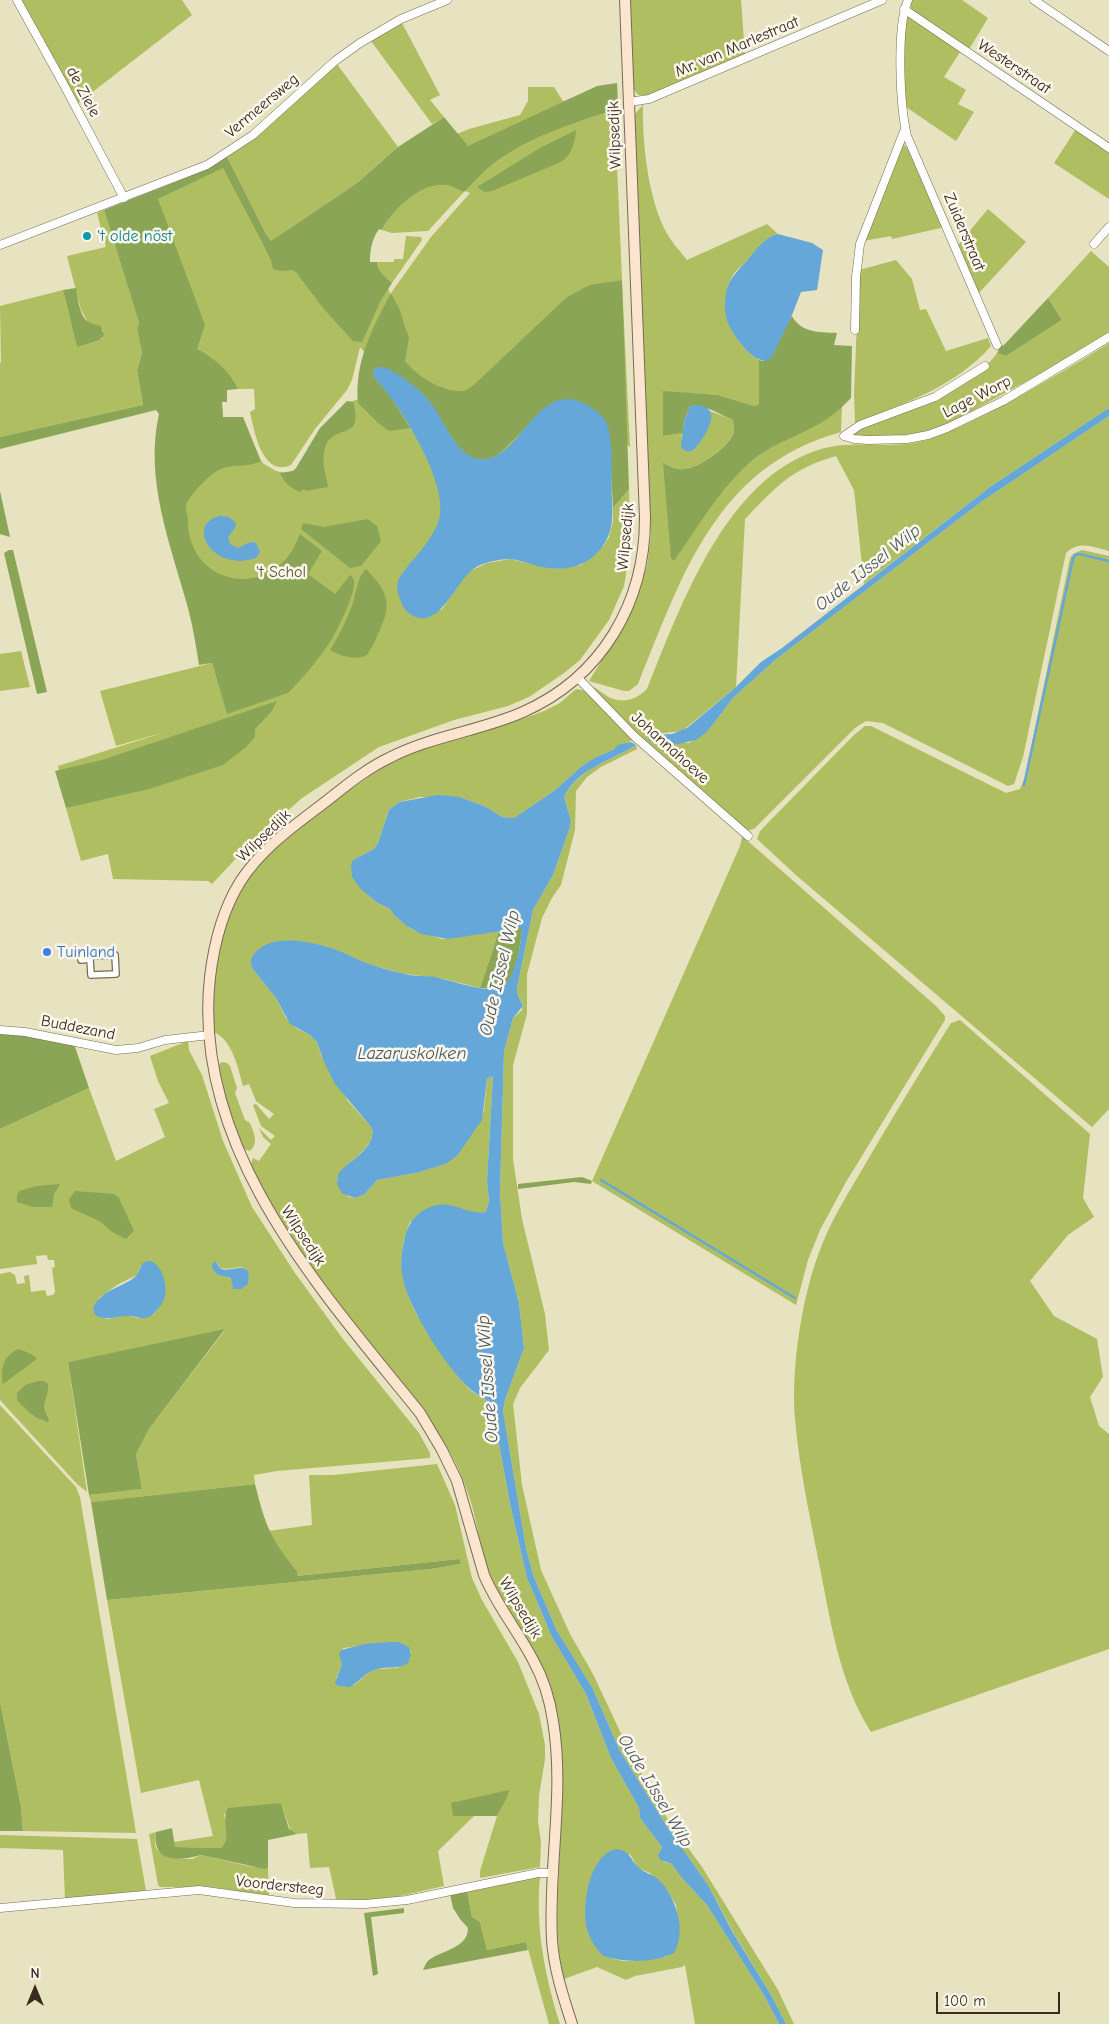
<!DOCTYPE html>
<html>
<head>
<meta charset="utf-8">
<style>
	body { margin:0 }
	#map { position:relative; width:1109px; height:2024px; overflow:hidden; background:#e7e2bf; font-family:"Comic Neue",sans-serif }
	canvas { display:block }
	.north { position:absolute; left:10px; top:1964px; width:50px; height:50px; -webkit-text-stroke:4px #fbf7ec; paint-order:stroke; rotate:0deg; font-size:14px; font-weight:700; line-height:20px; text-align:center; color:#3b2a1e }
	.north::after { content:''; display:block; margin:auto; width:18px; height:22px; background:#3b2a1e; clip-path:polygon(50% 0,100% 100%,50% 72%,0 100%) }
	.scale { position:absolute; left:936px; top:1992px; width:124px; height:22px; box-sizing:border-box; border:2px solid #3b2a1e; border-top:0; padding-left:6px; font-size:15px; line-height:18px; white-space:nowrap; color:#3b2a1e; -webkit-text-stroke:4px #fbf7ec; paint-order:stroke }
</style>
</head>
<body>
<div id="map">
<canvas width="1109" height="2024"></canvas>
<div class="north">N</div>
<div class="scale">100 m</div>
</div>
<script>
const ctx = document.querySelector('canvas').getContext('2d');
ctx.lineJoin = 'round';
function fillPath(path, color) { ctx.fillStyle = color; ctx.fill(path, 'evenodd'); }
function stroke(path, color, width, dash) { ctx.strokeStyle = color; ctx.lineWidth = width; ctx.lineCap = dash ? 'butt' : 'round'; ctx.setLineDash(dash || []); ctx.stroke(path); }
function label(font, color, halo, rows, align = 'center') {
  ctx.font = font + ' "Comic Neue",sans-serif'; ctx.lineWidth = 5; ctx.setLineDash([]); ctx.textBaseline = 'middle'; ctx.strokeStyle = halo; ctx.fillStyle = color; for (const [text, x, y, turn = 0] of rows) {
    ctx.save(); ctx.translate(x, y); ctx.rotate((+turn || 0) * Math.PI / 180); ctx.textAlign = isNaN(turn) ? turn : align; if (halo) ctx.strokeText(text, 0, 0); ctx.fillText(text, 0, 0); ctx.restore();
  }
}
const green = new Path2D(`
	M19,0H182L192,15L77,104Z
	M631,0H741L745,55L648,96L638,95L632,86Z
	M911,0H962L988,18L968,51L911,13Z
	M906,15L960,52L944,77L966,90L958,104L974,112L956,141L906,107L903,59Z
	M402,23L440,95L430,100L444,117L432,124L371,41Z
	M337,64L398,147L357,183L277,237L435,143L469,129L520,115L528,101V87H554L563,101L613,87V115L609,119L613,118L615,120L622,280L610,282L622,283L630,447L602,427L409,614L424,618L442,609L464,577L470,571L487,563L510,559L556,569L581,565L604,545L609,537L613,521V508L629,489L630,550L624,586L609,620L580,660L564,673L529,697L508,706L454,720L379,747L302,798L242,852L212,884L208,881L113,879L108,854L81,861L66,808H68L58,766L165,732L116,746L100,691L212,663L227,713L161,414L158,199L223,167L263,245L271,241L266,234L227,157L254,139ZM462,190L470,193L431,237L391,293C398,307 410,330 408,346L407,338L385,280L369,262V246L375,234L392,212L382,230L392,233L428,231L464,192ZM360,347L367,355L359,399L346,403L295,470L285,473L276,471L264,464L223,418L221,390L237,388L238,389H254L255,409L250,412C254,430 262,478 291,465L315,429L347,390L352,380Z
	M643,105C642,142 648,195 664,228C669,239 679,250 687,260L767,224L778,234C767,236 756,250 749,258C744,264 737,269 733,275C716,304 731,343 759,360L760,404L754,406L718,395L663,392V436L683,433L681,438L711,413L710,411L733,420C733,423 734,428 734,432C731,445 699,467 686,469C677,470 671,467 664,464L674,561C702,520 728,470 773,446C797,432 821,426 842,406L841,432C716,466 682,576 638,684L629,691H624L589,681L621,629L635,601L647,566L651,535L634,115Z
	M1076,129L1109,151V199L1054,163Z
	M903,143L914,157L945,227L892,239L891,236L863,241Z
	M988,209L1026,242L978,294L958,245Z
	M104,210L139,323L137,329L142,351L137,370L143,405L0,437V363L1,362L0,306L63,290L77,346L103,338V330L88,322L81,310L67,256L106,247L97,213Z
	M406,236L421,237L422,240L392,283C386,277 377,271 377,262H394V259H403Z
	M1091,251L1109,267V332L1062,362L946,425L911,437L888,439L855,436L854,431C893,414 974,388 997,353L1006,356L1062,320L1048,298Z
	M896,260L912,279L920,310L926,309L946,351L988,338L991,346C955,387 905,403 855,423L854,395L859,270Z
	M1109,343V408L990,487L864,584L854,490L836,456C791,469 777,486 745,519L736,687L682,731L648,735L649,741L689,743L707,732L733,698L775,660L981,502L1109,416V551C1094,547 1078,540 1066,553L1023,757L1014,784L1008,786L883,723L866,721L855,728L754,829L749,830L742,827L637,735L591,687C597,687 599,691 604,694C619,705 635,701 647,689C681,605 726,477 821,449C857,439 894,451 930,439C963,428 994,410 1025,393C1053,377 1081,361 1109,343Z
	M1082,550L1109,556V1109L1092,1127L797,876L757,839L760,831L854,735L865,726H871L1006,793L1020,789L1025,777L1070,558L1073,554Z
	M21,651L30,687L0,691V654Z
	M576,689L587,691L634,739L624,745H619L613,750L596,757L582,766L554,791L514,818L502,817L486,807L460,797H420L399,802L389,810L378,843L374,849L353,860L368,895L376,902L390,909L394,915L413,930L442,939L499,931L480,988L440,978L405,974L368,964L333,949L299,942H277L251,963L252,968L276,998L286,1018L296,1028L310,1035L317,1042L321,1055L348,1101L372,1128C375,1145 357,1156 346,1166C342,1169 340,1174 337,1179L340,1190L349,1197L355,1198L365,1194L377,1180L416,1173L446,1164L457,1156L466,1141L478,1126L484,1110L487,1079L493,1076L487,1181L489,1201L486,1212C473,1214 460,1210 448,1205L410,1222C391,1265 406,1299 429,1335C441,1352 453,1372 468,1388C480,1399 485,1394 493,1411L510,1504L527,1578L552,1637L586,1694L611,1758L639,1808L640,1818L662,1847L659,1853L664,1862L672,1864L681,1877L707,1905L765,1997L779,2024H695L685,1965L682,1967L635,1976L626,1980L597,1967L564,1979C555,1941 557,1905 559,1866C562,1807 567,1749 551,1691C540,1650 511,1621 493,1584C482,1560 479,1531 472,1506C465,1481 454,1457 440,1436C411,1390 373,1350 340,1307C306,1263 276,1215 250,1166L253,1158L259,1161L271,1144L263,1137L259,1128L271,1140L275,1136L261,1126L253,1105L256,1104L269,1119L274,1114L256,1101L249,1084L243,1086C238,1068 233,1041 214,1032C211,984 219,919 248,879C267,853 295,832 321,812C348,791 375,770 406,756C451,737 499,729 544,711L560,703ZM630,1854L638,1868L650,1873L667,1890L676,1905L678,1921L668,1956C650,1959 632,1964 614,1959C610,1958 607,1955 604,1953C580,1935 584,1908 590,1882Z
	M636,745L637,749L601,767L587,777L576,791L575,830L561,885L552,898L542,918L527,974V1014L513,1065V1159L522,1219L545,1314L549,1350L520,1388L513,1404L522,1485L541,1570L570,1634L593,1674L632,1757L670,1823L702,1867L778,1990L794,2024H786L771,1995L732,1930L708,1885L666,1825L620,1751L592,1687L557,1631L533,1575L526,1548L503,1411L505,1400L524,1348L519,1303L503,1243L500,1191L504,1051L513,1018L522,1010L523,1005L517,993V988L533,910L553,875L570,827L571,821L564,797C582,765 609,763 636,745Z
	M741,835L936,1006L945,1016V1020L846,1182L820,1230L808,1260L796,1305L592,1181L740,846L742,838Z
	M960,1020L1090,1134L1083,1198L1094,1217L1068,1235L1030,1281L1054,1316L1097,1339L1103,1377L1090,1397L1099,1426L1109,1434V1649L871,1732C838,1680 830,1617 818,1558C809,1512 799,1466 795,1419C791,1371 801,1303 817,1258C829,1222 851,1189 870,1156C896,1112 923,1067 951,1023Z
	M188,1041L189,1050L202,1075L223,1141L252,1207L295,1273L343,1339L419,1433L430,1453V1458L277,1471L254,1475L255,1484L91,1502L89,1495L142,1489L136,1454L149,1429L225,1330L68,1362L87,1492L77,1484L0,1400V1274L10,1272L15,1275L17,1284L25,1283L24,1276L29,1275L31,1292L45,1290L47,1296L53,1295L55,1292L52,1268L55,1267L54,1260H48L47,1255L36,1256L37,1264L0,1269V1129L89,1088L116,1161L165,1137L154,1109L169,1103L158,1081L150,1056ZM217,1263L220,1268C233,1272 249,1258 249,1281L232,1286L233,1280C227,1275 220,1278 214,1272ZM141,1266L160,1306L154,1314L138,1318L127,1315L107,1319L95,1315L99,1298L117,1285L137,1275ZM46,1396C43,1405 44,1411 49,1418L43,1421L24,1407Z
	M222,1062L227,1063L230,1066L237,1088L235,1093L245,1120L250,1123C254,1133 259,1143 250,1151L244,1149L228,1108L218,1065Z
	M0,1405L76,1487L80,1497L136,1833L23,1831L21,1807L0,1702Z
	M437,1464L455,1505L472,1578L482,1600L518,1662L539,1714L545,1745V1759L539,1796L538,1821L541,1842L540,1867L480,1878V1871L497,1816L507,1798L508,1790L453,1816H474L438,1851L444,1886L379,1901L337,1903L329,1867L310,1868L307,1833L297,1834L291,1832L281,1803L224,1814C226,1825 231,1839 221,1848L174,1847V1842L213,1836L199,1780L141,1793L107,1600L431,1569L461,1564L460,1559L297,1576V1571L278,1549L268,1531L312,1525L309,1475H334ZM388,1642L411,1651L410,1659L397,1668L377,1669L371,1671L354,1685L336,1679L342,1664L341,1650L344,1648Z
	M156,1832L155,1845L157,1850L168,1858L192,1859L201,1855L248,1866L268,1868L269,1896L212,1887H160L158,1885L149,1834Z
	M0,1835L137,1839L146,1891L65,1899L63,1850L0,1848Z
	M533,1876L540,1877C535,1926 545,1977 560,2024H549L526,1942L487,1950L480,1922L472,1917L467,1891Z`);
const forest = new Path2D(`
	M617,83L618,105L615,109C575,123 533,135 498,160C485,169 475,181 464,192C458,189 452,185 446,185C422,181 391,210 382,230L379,229C372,239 370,249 370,262H377C377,271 386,277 392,283L381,300L362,342L353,341L323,308L296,272L292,270L281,271L273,269L271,260L223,168L158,199L205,325L197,349C214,358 230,371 238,389L227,390V402H222L223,417H243L261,461C249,468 230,463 217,471C209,475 188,497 186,505C185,509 188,516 188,520C187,574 247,599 285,560C292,553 296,543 300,534L322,551L308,574L335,594L350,575C353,577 353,577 354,581C356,593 337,631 330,642C318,660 303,678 288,693L227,714L212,663L199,665C196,646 193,627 188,608C171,546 144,480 159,414L156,410L0,449V437L143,405L137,370L142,352L137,329L139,323L104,210L193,175L227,157L266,234L271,241L357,183L398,147L444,117L468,146L597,86Z
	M576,130C575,142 572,155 561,162L492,191L485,192L477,187L540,148Z
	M622,280L629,489L613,508L610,453L597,412L582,403H551L498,455C490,458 483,461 475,459C459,456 441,418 432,405C425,394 412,385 400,377C392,372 387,367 376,368L374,370L373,376L390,396L410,428L389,431L378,423L358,403C354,362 373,327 391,293L400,310L409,338L405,361C416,375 440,391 459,391C466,392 471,387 476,383L567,297L590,285Z
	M76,288C78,297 79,317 89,322C92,324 97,325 101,326L104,336L99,340L77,347L63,290Z
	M1048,298L1062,320L1006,356L997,353L1001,346L1004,345Z
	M792,316C801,333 819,332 837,333L834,345L852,346L851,398C845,404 838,411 831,416C807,434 778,440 754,459C721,486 699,526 674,561L671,558L663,463C671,467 677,470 685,469C699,468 731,445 734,432C734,428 733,423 733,420C718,414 705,404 690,406L684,421L683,433L663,436V391L718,395L754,406L759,404V360L763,361Z
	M347,401L353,402C365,443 333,422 325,448C321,460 326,475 328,487L306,491L304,489L300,492C290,488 284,482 280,473L293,471L296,468L320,428Z
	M0,491L10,537L0,534Z
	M368,519L377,526L381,541L361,566L350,568L301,529L303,523L324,527Z
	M9,550H13L47,692L37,694L4,553Z
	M366,569C385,589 393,601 381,627C377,637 373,646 367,655C355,661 341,656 330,650C339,636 346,621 352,606C356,595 357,577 366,569Z
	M277,701L272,711L255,729V737L246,747L223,765L149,789L66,808L55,771L102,760Z
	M517,927L522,928C521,942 516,979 503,987C497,990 486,988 480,988L499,931Z
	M0,1033L25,1035L74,1044L89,1088L0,1129Z
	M582,1177L592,1181L591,1184L574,1182L518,1189V1184Z
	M60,1184L54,1194L52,1207H33L17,1202V1196L19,1191L37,1186Z
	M75,1191L114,1194L119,1198L134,1231L126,1239L112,1232L101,1222L71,1208L69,1199Z
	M225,1329L149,1429L136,1454L142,1489L89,1495L68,1362Z
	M19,1349L33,1355L37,1359L3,1384C0,1369 3,1355 19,1349Z
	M38,1381H44L48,1384C49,1399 39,1404 49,1418L48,1422C36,1420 25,1409 17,1400V1393L25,1385Z
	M255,1484C265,1524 270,1539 297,1571V1576L460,1559L461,1564L431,1569L107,1600L91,1502Z
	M0,1702L21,1807L23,1831H0Z
	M509,1790L507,1798L497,1816H453L451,1803Z
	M281,1803L289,1829L297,1834L268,1840V1868L265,1869L201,1855C179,1861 152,1864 156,1832L172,1828L175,1847L221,1848C233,1837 220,1821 228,1808Z
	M467,1891L472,1917L480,1922L487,1950L526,1942L528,1950L423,1970C425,1966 426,1962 429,1960C443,1950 468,1948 468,1928L460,1919L453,1908L450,1894Z
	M404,1908V1913L371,1917L378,1974L373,1976L364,1913Z`);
const water = new Path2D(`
	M778,234L812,243L823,250L817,290L801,292L790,320L771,358C757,371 730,332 727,320C724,311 725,302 726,293C729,277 740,269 749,258C756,249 767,236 778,234Z
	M384,367C400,374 420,389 431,403C445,421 458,463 486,459C523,454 539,377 587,405C595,410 603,415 607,424C614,444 611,476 612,498C613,521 613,536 597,553C581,570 558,571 537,566C528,563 519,560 510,559C500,559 487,562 478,566C455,577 441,634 410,614C405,611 402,605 400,599C398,593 396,587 398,581C400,575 405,571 408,566C420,552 437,533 440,515C446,478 399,403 373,376L374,370L376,368Z
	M699,405C703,406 707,407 710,411C716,420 700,445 692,451H685L681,447L684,421L690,406Z
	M1109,408V416L981,502L775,660L733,698L707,732L696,740L679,744L649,741L648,739V735L672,734L687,728L736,687L761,662L782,648L990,487Z
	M220,516L229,517L236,523L235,528L228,537L230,544L238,548L250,542L256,543L260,552L256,558C212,573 185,523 220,516Z
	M631,742L636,745C610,762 579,767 564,797L571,821L570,827L553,875L533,910L517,988V993L523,1006L513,1018L504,1051L500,1191L503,1243L519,1303L524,1348L505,1400L503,1411L526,1548L533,1575L557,1631L592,1687L620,1751L666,1825L708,1885L732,1931L771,1995L786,2024H779L765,1997L707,1905L681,1877L672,1864L660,1860L658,1855L662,1847L640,1818L639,1808L611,1758L586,1694L552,1637L527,1578L510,1504L493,1411C485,1394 481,1399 469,1388C446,1367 409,1309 403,1279C400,1267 401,1253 404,1241C407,1223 419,1208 438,1205C454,1202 469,1215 486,1212L489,1201L487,1181L493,1076L487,1079L482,1120L457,1156L446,1164L416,1173L377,1180L365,1194L355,1198L343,1194L340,1190L337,1184L338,1174C349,1160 376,1149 372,1128L335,1084L324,1062L317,1042L310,1035L290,1024L276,998L252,968C250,961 251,956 257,951C275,933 312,942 334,949C346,953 357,960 369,964C381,968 393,971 405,974C416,977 428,975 439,978C453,981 489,994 502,987C514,982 523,939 521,928L448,939L421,934L407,926L394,915L390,909L376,902L360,888L352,877L351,865L353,860L374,849L378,843L389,810L399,802L438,795L460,797L486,807L502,817L514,818L554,791L582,766L596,757L613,750L618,745Z
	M148,1261C161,1261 168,1285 165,1296C164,1302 157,1311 152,1315C142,1322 135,1314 126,1316C115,1317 104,1321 95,1315L93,1308C103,1288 120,1289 135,1277C139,1273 140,1267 143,1263Z
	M215,1261C217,1263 218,1266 220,1268C229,1275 254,1256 248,1284L241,1289H233L231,1278C221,1275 213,1277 212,1264Z
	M388,1642H398L409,1647L411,1655L408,1663C397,1670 388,1666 377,1669C367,1671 359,1682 350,1687L338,1686L335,1683L342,1664L339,1655L341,1650L365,1644Z
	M618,1849C630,1852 630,1858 637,1866C643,1873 654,1874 660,1881C676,1898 687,1931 674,1953C653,1963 626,1963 603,1956C596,1948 590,1940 587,1929C581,1907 590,1851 618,1849Z`);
const stream = new Path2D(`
	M1024,785L1073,559L1075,555L1079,554L1109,561
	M601,1180L795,1298`);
const pedestrian = new Path2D(`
	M115,955L116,974L91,975L90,959L81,960V956Z`);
const minor = new Path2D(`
	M17,0L64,85L124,198
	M908,0C896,28 900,106 907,136L997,345
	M1034,0L1109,51
	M904,9L1109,148
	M629,102L649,99L882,0
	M1094,244L1109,227
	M0,245L207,165L253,135L335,61L360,43L401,19L447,0
	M855,330L856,277L860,244L905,129
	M985,366L935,397L860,425L844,436L854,439L868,440L907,439L928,435L947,428L1003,401L1109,337
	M577,677L634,736L748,836
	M0,1030L25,1032L116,1050L138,1048L165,1040L210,1035
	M0,1908L199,1890L294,1903L365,1904L407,1900L538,1873H554`);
const secondary = new Path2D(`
	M572,2024C563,1996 554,1969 552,1940C548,1867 565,1793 553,1721C550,1700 543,1678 533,1660C518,1631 497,1606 484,1575L457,1481L442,1450L420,1413C321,1290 191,1149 210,977C214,944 222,911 240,882C259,852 288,830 316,809C340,791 362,771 389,758C431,736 480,731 523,712C602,677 645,603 645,518L625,0`);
const markers = [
	[87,236,5,"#0f9aa8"],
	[47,952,5,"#3f7fe0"]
];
const streetNames = [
	["Mr. van Marlestraat",737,47,-23],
	["Westerstraat",1014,67,34],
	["de Ziele",83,92,62],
	["Vermeersweg",262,106,-40],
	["Wilpsedijk",615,135,-92],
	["Zuiderstraat",964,232,67],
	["Lage Worp",977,397,-27],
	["Wilpsedijk",626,537,-85],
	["Johannahoeve",670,748,42],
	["Wilpsedijk",264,836,-44],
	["Buddezand",78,1028,11],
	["Wilpsedijk",303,1236,57],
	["Wilpsedijk",520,1608,59],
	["Voordersteeg",280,1886,6]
];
const cultureNames = [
	["'t olde nöst",97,236]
];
const parkNames = [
	["'t Schol",281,572]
];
const shopNames = [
	["Tuinland",57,952]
];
const waterNames = [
	["Oude IJssel Wilp",868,568,-38],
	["Oude IJssel Wilp",500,973,-77],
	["Lazaruskolken",412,1054],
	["Oude IJssel Wilp",488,1379,-94],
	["Oude IJssel Wilp",655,1791,59]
];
fillPath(green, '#afbe60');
fillPath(forest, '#8ba556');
fillPath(water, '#64a7d8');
stroke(stream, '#64a7d8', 2.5);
stroke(pedestrian, '#776a56', 8);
stroke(minor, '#776a56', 9);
stroke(secondary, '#776a56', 12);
stroke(pedestrian, '#fff', 5.5);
stroke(minor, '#fff', 8);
stroke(secondary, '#fbe5cf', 10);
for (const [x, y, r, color] of markers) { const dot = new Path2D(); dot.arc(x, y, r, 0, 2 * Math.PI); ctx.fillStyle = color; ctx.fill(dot); stroke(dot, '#fbf7ec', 2); }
label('16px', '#3b2a1e', '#fbf7ec', streetNames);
label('16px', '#0d838f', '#fbf7ec', cultureNames, 'left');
label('16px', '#5e5632', '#fbf7ec', parkNames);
label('16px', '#366cbe', '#fbf7ec', shopNames, 'left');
label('italic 18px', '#49565f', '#fbf7ec', waterNames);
</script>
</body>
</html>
